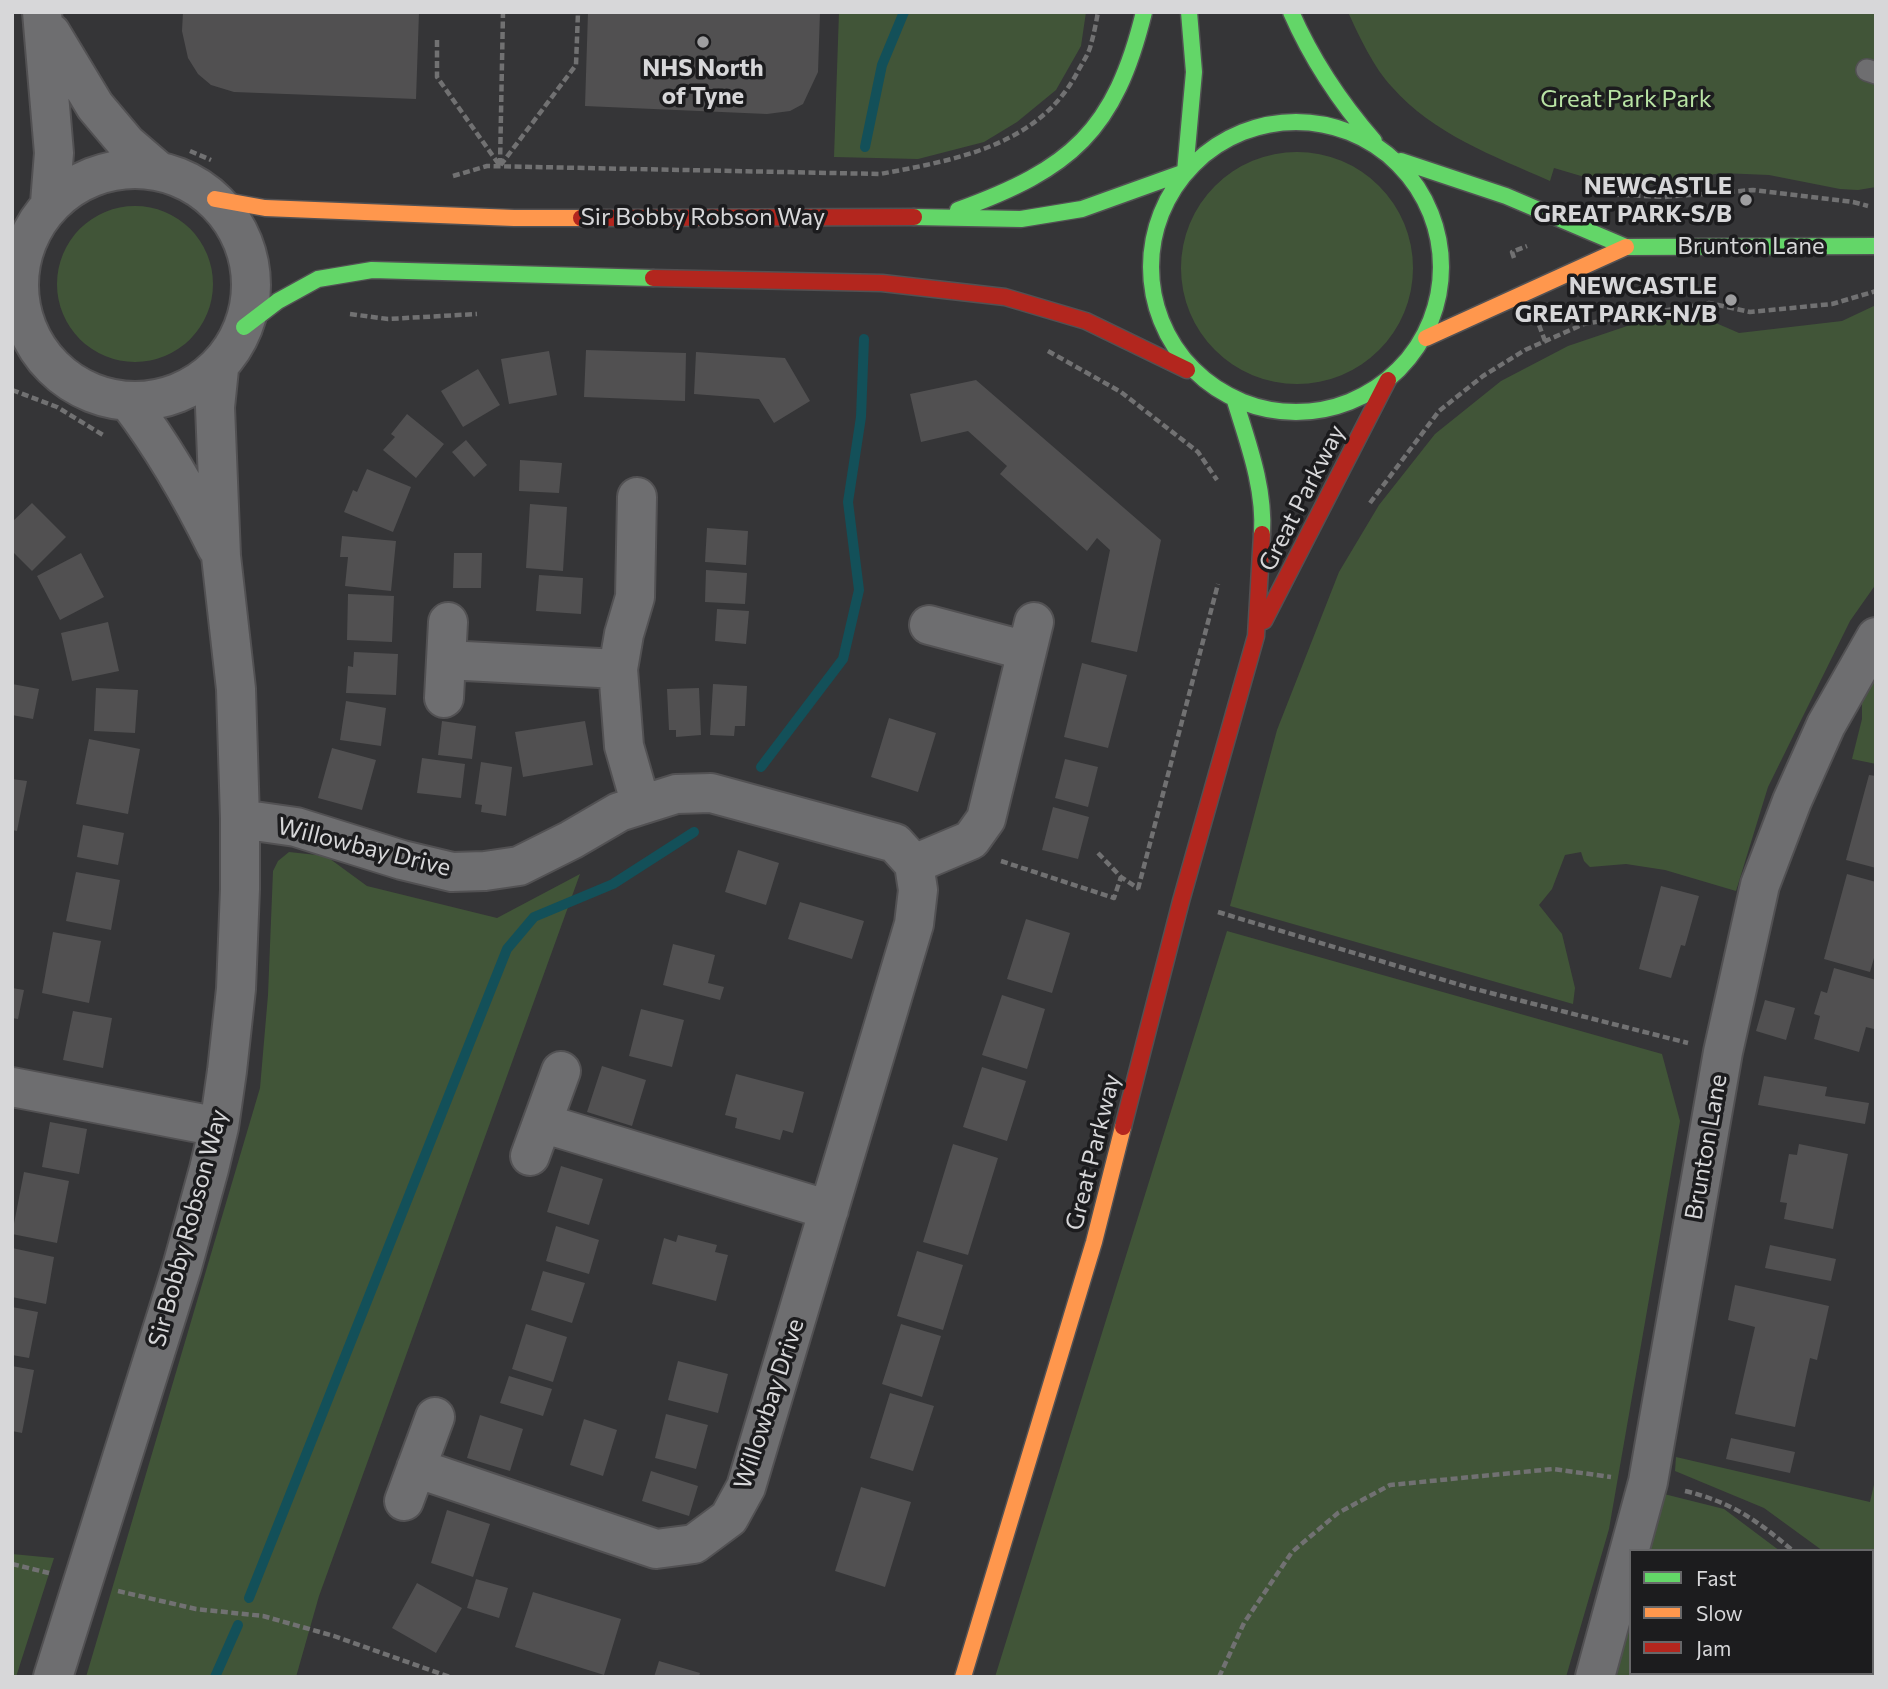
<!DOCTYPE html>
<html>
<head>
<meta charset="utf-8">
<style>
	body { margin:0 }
	#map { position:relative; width:1888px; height:1689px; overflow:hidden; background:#353537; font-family:Commissioner,sans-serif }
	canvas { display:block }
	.frame { position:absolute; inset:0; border:14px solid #d7d7d9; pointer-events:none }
	.legend { position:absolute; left:1629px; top:1549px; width:245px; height:126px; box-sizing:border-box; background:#1c1c1e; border:2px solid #676769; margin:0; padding:9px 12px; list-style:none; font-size:21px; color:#d7d7d9 }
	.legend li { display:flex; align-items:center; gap:14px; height:35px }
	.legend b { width:35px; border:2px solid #676769 }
</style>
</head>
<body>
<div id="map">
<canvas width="1888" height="1689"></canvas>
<div class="frame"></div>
<ul class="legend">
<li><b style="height:9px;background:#63d668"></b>Fast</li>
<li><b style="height:9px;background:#ff974d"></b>Slow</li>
<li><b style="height:9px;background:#b3261e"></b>Jam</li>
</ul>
</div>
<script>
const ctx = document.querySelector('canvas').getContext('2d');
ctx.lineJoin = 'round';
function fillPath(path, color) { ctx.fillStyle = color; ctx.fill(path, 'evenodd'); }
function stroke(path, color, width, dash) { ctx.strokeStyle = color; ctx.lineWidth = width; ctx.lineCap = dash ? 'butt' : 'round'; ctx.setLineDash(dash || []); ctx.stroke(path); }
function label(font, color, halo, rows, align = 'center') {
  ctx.font = font + ' Commissioner,sans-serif'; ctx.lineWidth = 7; ctx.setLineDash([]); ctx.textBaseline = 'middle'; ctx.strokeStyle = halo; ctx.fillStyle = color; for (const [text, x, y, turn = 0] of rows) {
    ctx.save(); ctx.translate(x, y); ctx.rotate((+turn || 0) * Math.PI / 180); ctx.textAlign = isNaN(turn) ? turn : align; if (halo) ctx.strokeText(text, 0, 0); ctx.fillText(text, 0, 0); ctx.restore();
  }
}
const green = new Path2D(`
	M839,12H1086L1081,46L1056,90L1017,122L984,142L918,159L834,157Z
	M1348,12H1876V187L1858,190L1840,189L1769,175L1721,173L1660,184L1615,186L1554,168L1550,181C1494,156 1433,134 1392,87C1374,68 1359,36 1348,12Z
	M1181 268a116 116 0 1 1 232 0a116 116 0 1 1-232 0Z
	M57 284a78 78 0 1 1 156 0a78 78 0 1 1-156 0Z
	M1876,305V584L1850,621L1768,787L1736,891L1665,870L1626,864L1590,867L1584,861L1581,852L1565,855L1552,889L1539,905L1562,934L1575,988L1573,1004L1230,906L1277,730L1339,572L1379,505L1435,434L1501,381L1568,346L1636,323L1702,317L1739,333L1842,321Z
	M1876,677V764L1852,759L1862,719V700Z
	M289,852L326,856L367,886L497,918L580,874L319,1596L296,1677H86L260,1088L268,995L273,871L278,861Z
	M1227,931L1662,1054L1680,1121L1609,1529L1566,1677H995Z
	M1676,1457L1870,1502L1876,1476V1604L1872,1599V1551H1823L1764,1508L1675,1471Z
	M1664,1494L1724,1509L1780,1551H1648Z
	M12,1554L54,1558L16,1677H12Z
	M1631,1613V1673H1872V1653L1876,1662V1677H1613Z`);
const stream = new Path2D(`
	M865,147L882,65L904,12
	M761,767L843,659L859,590L848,502L861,417L864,339
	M249,1598L507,949L534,917L613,884L694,832
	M215,1677L238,1625`);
const building = new Path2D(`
	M183,12H419L416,99L234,92L211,85L198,74L188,58L182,31Z
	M588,12H820L818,72L803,104L790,111L767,114L585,106Z
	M586,350L686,353L685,401L584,397Z
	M549,351L557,395L509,404L501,359Z
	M696,352L785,358L810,401L774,423L759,399L694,394Z
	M478,369L500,405L463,427L441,391Z
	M976,380L1161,540L1137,652L1091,642L1110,550L1097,538L1087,551L1000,474L1007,466L968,431L921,442L910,394Z
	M407,414L444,444L416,478L383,450L395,437L391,434Z
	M466,440L487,465L474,477L452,452Z
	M520,460L562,463L559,493L519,491Z
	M367,469L411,487L393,532L344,512L353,490L357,492Z
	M32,503L66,537L32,571L12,551V522Z
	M530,504L567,507L563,571L526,568Z
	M707,528L748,531L746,565L705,562Z
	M342,536L396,541L391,591L345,586L348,557H340Z
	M81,553L104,597L60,620L37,576Z
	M454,553H482L481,588H453Z
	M706,570L747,573L745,604L705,602Z
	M539,575L583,578L581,614L536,611Z
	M348,594L394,596L392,642L347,640Z
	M717,609L749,611L746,644L715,641Z
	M108,622L119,671L72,681L61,633Z
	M354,652L398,654L396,695L346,693L348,666L353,667Z
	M1082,663L1127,675L1108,748L1064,737Z
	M12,684L39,689L33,719L12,715Z
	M713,684L747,686L745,726H735L734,736L710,735Z
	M96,688L138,690L135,733L94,731Z
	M699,688L701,735L676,737V730H669L667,689Z
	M346,701L386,708L381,746L340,740Z
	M889,718L936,733L918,792L871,777Z
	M442,721L476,726L472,759L438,755Z
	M585,721L593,765L523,777L515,732Z
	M89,739L140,749L128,814L76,804Z
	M332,748L376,760L362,810L318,798Z
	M422,758L465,764L461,798L417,793Z
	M1065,759L1098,767L1088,807L1055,798Z
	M481,762L512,767L506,816L481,812L482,805L475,804Z
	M1869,775L1876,776V868L1846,860Z
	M12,779L27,781L17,831L12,830Z
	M1053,807L1089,817L1078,859L1042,850Z
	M83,825L124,833L118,865L77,857Z
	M738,850L779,863L766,905L725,892Z
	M76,872L120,880L111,930L66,921Z
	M1847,874L1876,882V951L1870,972L1824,959Z
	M1661,886L1699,896L1685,946L1681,945L1671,978L1639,969Z
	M800,902L864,921L852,959L788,939Z
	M1026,919L1070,933L1052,993L1007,979Z
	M53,932L101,941L89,1003L42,993Z
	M673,944L715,955L708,983L724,987L720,1000L663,985Z
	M1834,968L1876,980V1023L1874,1029L1866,1027L1859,1052L1814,1039L1820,1016L1814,1014L1821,991L1827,993Z
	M12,988L24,990L18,1019L12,1018Z
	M1002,995L1045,1009L1027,1069L982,1055Z
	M1765,1000L1795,1008L1786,1040L1756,1031Z
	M641,1009L684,1020L672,1067L629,1056Z
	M73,1011L112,1018L103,1068L63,1060Z
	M602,1066L646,1080L632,1126L587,1112Z
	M982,1067L1026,1081L1007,1141L963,1127Z
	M736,1074L804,1092L793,1133L783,1130L780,1140L735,1128L737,1118L725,1115Z
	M1764,1076L1827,1087L1825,1096L1869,1103L1865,1124L1758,1105Z
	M50,1122L87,1129L79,1174L42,1167Z
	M953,1144L998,1158L968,1255L923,1242Z
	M1799,1144L1848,1154L1833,1229L1784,1219L1787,1203L1780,1202L1789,1154L1797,1155Z
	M561,1166L603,1179L589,1225L547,1212Z
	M24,1172L69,1181L57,1243L12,1234Z
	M556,1226L599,1240L589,1274L546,1261Z
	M678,1235L717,1245L715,1252L728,1255L716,1301L652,1284L664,1238L676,1242Z
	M1770,1245L1836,1259L1831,1281L1765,1268Z
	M12,1248L54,1257L46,1304L12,1297Z
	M917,1251L963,1265L943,1330L897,1316Z
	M543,1271L585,1283L572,1323L531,1310Z
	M1735,1285L1829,1306L1817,1360L1810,1358L1795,1427L1735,1414L1755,1327L1728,1320Z
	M12,1307L38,1312L29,1358L12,1355Z
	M526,1324L567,1337L553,1382L512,1369Z
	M901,1324L941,1336L922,1397L882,1384Z
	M678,1361L728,1374L718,1413L668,1400Z
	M12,1366L34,1370L22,1433L12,1431Z
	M509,1376L552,1389L543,1416L500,1403Z
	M890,1393L934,1406L913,1471L870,1458Z
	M666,1414L708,1425L696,1469L655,1458Z
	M480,1415L523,1429L510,1471L467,1458Z
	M584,1419L617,1430L603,1476L570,1465Z
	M1731,1438L1795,1452L1790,1473L1726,1459Z
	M651,1471L698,1486L689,1516L642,1501Z
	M861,1487L911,1502L885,1587L835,1571Z
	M447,1510L490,1524L473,1577L431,1563Z
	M476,1579L508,1588L499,1618L467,1608Z
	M417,1583L462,1608L436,1653L392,1628Z
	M533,1592L621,1619L604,1675L515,1647Z
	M659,1661L700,1673L699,1677H654Z`);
const path = new Path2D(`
	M437,40V77L500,166L576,65L578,12
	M190,151L211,160
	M500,165L503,12
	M453,176L487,166L880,174C955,160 1038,146 1077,73C1082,63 1089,54 1091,44C1094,34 1096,23 1098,12
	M1602,194L1664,197L1753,190L1853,202L1868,206
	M1514,258L1512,252L1527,246
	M350,314L388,319L477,314
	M1539,325L1545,341
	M1048,351L1121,392L1198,452L1217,480
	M12,390L57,407L103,435
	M1370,503L1439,411L1483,376L1525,350L1584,324L1709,303L1750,312L1832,304L1876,291
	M1098,853L1121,877L1139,889
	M1001,861L1114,898L1121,877
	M1138,889L1218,584
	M1218,912L1467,987L1688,1043
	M1685,1491C1731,1502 1757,1520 1793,1551
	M12,1564L49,1573
	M118,1591L196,1609L263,1616L334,1636L450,1677
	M1872,1634L1876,1640
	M1219,1677L1244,1623L1292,1552L1338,1513L1390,1485L1553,1469L1611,1477`);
const lane = new Path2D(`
	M1867,70L1876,73`);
const street = new Path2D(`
	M42,12L54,153L50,203
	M51,33L95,106L127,144L156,169
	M19 285a116 116 0 1 1 232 0a116 116 0 1 1-232 0Z
	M129,402C164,448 192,497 217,548
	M637,497L635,597L624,634L618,669L624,746L641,805
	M929,625L1027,651
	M446,660L618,669
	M444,698L448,622
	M240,819L296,827L402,860L452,872L485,871L519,866L571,840L619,812L676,794L711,793L895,843L914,864L918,890L914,924L746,1487L729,1518L694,1544L656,1549L416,1468
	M914,864L971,840L986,819L1034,622
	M12,1087L219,1127
	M542,1123L829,1210
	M530,1156L561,1071
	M404,1501L435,1417
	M53,1677L182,1267L209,1169L219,1127L227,1071L236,989L240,889V819L236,689L221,556L215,407L219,369
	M1595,1677L1648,1482L1723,1052L1760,885L1792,801L1826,725L1876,637`);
const fast = new Path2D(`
	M1291,12C1312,60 1340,102 1374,141
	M1151 267a145 145 0 1 1 290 0a145 145 0 1 1-290 0Z
	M1401,161L1506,196L1626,247L1876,246
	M958,210C1071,169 1115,131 1144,12
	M914,217L1021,219L1082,209L1185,172L1194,72L1189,12
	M244,327L278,301L318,279L372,270L653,278
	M1235,401C1248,443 1265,488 1262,534`);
const slow = new Path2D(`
	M215,199L265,208L514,218H581
	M1426,338L1626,247
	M963,1677L1094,1242L1123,1127`);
const jam = new Path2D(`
	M581,218L914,217
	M653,278L882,283L1005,297L1086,321L1187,370
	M1264,621L1388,380
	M1123,1127L1181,901L1256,636L1262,534`);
const markers = [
	[703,42,7,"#9e9ea0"],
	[1746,200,7,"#9e9ea0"],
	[1731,300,7,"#9e9ea0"]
];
const poiNames = [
	["NHS North",703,68,"center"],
	["of Tyne",703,96,"center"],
	["NEWCASTLE",1732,186],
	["GREAT PARK-S/B",1732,214],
	["NEWCASTLE",1717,286],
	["GREAT PARK-N/B",1717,314]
];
const parkNames = [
	["Great Park Park",1626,99]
];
const streetNames = [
	["Sir Bobby Robson Way",703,217],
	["Brunton Lane",1751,246],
	["Great Parkway",1302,498,-63],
	["Willowbay Drive",364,847,14],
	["Brunton Lane",1706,1147,-80],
	["Great Parkway",1093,1152,-76],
	["Sir Bobby Robson Way",188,1228,-75],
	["Willowbay Drive",769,1404,-72]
];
fillPath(green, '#415538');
stroke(stream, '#135059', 10);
fillPath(building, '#515051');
stroke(lane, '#525153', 24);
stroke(street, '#525153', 42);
stroke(fast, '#525153', 19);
stroke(slow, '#525153', 19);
stroke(jam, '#525153', 19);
stroke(path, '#717172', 4.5, [7, 3.5]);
stroke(lane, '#6e6e70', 21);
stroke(street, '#6e6e70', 38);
stroke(fast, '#63d668', 16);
stroke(slow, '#ff974d', 16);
stroke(jam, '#b3261e', 16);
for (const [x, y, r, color] of markers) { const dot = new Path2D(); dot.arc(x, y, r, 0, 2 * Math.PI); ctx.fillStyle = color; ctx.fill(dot); stroke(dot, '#1c1c1e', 2.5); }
label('bold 24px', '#d7d7d9', '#1c1c1e', poiNames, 'right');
label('24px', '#b8e3a4', '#1c1c1e', parkNames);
label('24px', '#d7d7d9', '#1c1c1e', streetNames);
</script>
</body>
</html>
